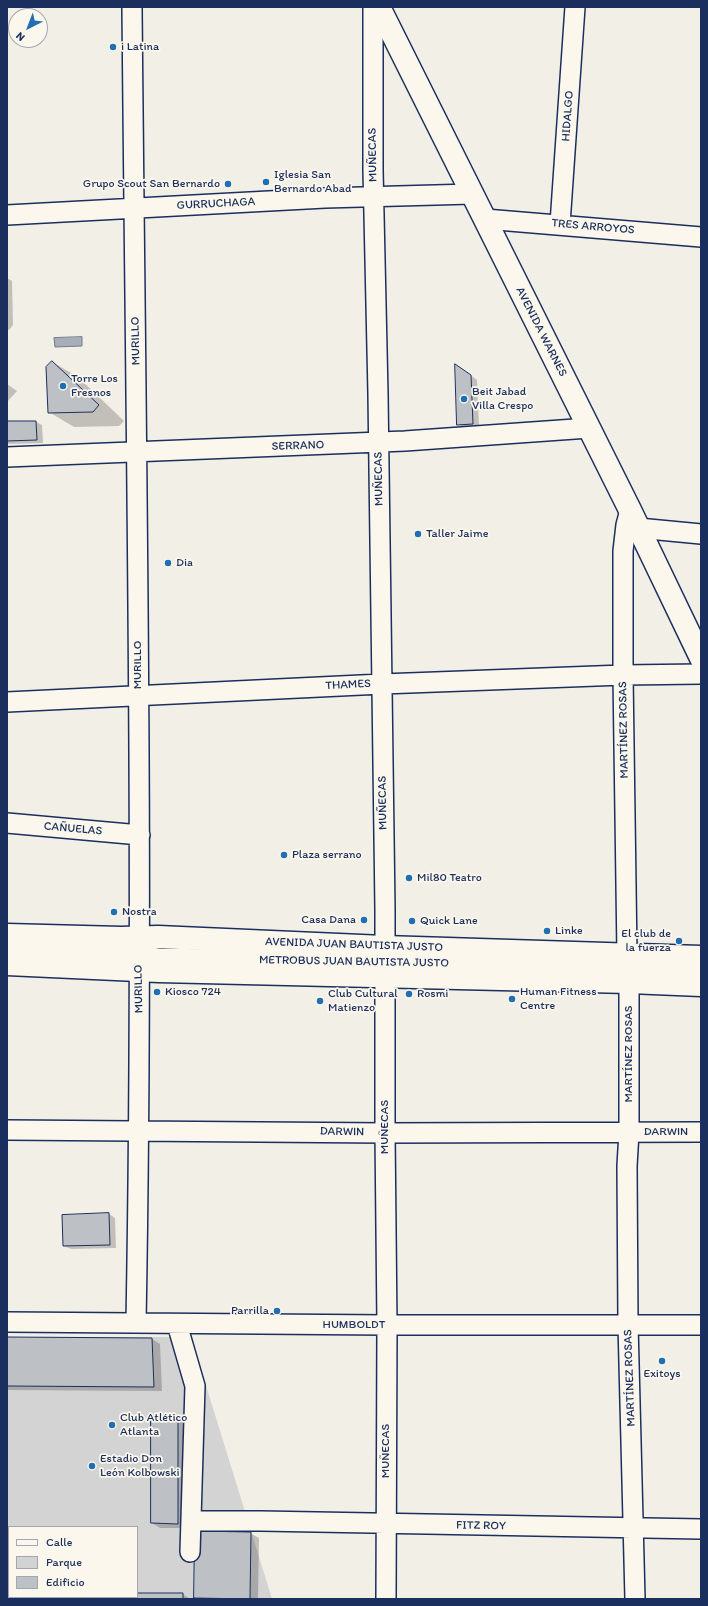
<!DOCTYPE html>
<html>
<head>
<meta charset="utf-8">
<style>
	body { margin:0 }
	#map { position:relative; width:708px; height:1606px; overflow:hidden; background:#f2efe6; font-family:Itim,sans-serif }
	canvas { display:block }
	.frame { position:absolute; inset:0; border:8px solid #1b2f5e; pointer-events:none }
	.legend { position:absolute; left:8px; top:1526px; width:130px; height:72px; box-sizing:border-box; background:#fbf7ec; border:1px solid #a1a7b3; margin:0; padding:5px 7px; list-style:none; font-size:12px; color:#1b2f5e }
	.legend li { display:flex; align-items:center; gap:8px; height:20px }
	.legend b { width:20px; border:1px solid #a1a7b3 }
	.north { position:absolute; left:8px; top:8px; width:40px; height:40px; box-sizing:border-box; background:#fbf7ec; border:1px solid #a1a7b3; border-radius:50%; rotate:222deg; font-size:11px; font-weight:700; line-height:16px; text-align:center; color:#1b2f5e }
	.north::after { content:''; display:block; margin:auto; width:14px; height:18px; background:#1f6fb2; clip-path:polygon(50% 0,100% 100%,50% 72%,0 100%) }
</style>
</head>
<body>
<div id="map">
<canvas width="708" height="1606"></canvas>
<div class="frame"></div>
<ul class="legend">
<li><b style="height:5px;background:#fbf7ec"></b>Calle</li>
<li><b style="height:11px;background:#d2d3d2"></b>Parque</li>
<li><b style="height:11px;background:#bdc0c4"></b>Edificio</li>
</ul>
<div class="north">N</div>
</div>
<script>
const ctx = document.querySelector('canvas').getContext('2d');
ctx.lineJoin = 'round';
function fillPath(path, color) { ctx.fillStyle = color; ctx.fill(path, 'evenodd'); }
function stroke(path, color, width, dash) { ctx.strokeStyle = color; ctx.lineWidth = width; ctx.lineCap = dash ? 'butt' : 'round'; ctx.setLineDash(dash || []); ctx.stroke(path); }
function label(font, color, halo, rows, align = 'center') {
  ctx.font = font + ' Itim,sans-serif'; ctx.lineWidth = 3.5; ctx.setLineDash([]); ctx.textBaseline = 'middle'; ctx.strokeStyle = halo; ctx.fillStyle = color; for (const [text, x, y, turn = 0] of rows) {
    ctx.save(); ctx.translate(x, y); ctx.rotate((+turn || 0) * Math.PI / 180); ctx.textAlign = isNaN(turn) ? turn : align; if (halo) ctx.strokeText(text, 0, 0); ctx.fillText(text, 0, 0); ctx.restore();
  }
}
const green = new Path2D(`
	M7,1337H191L272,1599H7ZM9,1527H137V1597H9Z`);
const water = new Path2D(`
	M82,337V346L55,347L54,338Z`);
const shadow = new Path2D(`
	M7,278L12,281L13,325L9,330L7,329Z
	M52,362L78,377L124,421L119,426L74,427L49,412Z
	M462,369L477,380L479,427L464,428L458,424Z
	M7,384L17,391L7,402Z
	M7,422H36L42,425L43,443L7,444Z
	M109,1214L115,1218L116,1248L71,1249L64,1246Z
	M7,1338L152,1339L160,1344L162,1391L7,1390Z
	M178,1419L186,1423V1528H160L152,1523Z
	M250,1533L259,1538L258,1599H198L195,1597Z
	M137,1594H182L191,1599H54V1597H137Z`);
const building = new Path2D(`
	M52,361L99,405L93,412L48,413L46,367Z
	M455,364L471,375L473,424L457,425Z
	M7,421H36L37,440L7,441Z
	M109,1213L110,1245L63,1246L62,1215Z
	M7,1337L152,1338L154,1387L7,1386Z
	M151,1417L178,1418V1524L151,1523Z
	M195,1531L251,1532L250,1599L194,1598Z
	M137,1593H183V1599H125V1597H137Z
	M53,1597H125V1599H53Z
	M53,1597H125V1599H53Z`);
const minor = new Path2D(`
	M132,7C136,446 144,885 136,1323
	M373,7V170L378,394L385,910V1133L387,1325L386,1599
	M7,215L325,198L472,194
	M485,219L701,237
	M560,224L575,7
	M7,457L405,441L589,428
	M630,510L626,525L623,551V675L627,955L629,982V1132L627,1166L628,1324L635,1599
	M638,528L701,534
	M7,702L382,684L623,675L701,674
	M7,823L140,835
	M7,949L38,948L112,950L158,958L385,962L701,971
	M7,1130L385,1133L701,1132
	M7,1322L387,1325H701
	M177,1324L195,1386L190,1552
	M191,1521H261L701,1529`);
const major = new Path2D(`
	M379,7L630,510L701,658
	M7,935L121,938L158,937L384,947L701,957
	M7,964L159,971L629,982L701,985`);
const markers = [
	[113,47,4,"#1f6fb2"],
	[266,182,4,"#1f6fb2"],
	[228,184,4,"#1f6fb2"],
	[63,386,4,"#1f6fb2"],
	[464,399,4,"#1f6fb2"],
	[418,534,4,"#1f6fb2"],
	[168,563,4,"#1f6fb2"],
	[284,855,4,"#1f6fb2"],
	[409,878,4,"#1f6fb2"],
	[114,912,4,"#1f6fb2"],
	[364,920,4,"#1f6fb2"],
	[412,921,4,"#1f6fb2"],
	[547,931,4,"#1f6fb2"],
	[679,941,4,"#1f6fb2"],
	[157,992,4,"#1f6fb2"],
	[409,994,4,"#1f6fb2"],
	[512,999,4,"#1f6fb2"],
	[320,1001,4,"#1f6fb2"],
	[277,1311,4,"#1f6fb2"],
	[662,1361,4,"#1f6fb2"],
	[112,1425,4,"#1f6fb2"],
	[92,1466,4,"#1f6fb2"]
];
const poiNames = [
	["i Latina",121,47],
	["Iglesia San",274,175],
	["Bernardo Abad",274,189],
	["Grupo Scout San Bernardo",220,184,"right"],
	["Torre Los",71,379],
	["Fresnos",71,393],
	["Beit Jabad",472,392],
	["Villa Crespo",472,406],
	["Taller Jaime",426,534],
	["Dia",176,563],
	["Plaza serrano",292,855],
	["Mil80 Teatro",417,878],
	["Nostra",122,912],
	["Casa Dana",356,920,"right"],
	["Quick Lane",420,921],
	["Linke",555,931],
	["El club de",671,934,"right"],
	["la fuerza",671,948,"right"],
	["Kiosco 724",165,992],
	["Human Fitness",520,992],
	["Centre",520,1006],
	["Club Cultural",328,994],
	["Matienzo",328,1008],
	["Rosmi",417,994],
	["Parrilla",269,1311,"right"],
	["Exitoys",662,1374,"center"],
	["Club Atlético",120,1418],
	["Atlanta",120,1432],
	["Estadio Don",100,1459],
	["León Kolbowski",100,1473]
];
const streetNames = [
	["HIDALGO",568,116,-86],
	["MUÑECAS",373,155,-91],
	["GURRUCHAGA",216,204,-3],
	["TRES ARROYOS",593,227,5],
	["AVENIDA WARNES",541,332,63],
	["MURILLO",136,341,-91],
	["SERRANO",298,446,-2],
	["MUÑECAS",379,479,-91],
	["MURILLO",138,665,-90],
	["THAMES",348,685,-3],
	["MARTÍNEZ ROSAS",624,730,-91],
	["MUÑECAS",383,803,-91],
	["CAÑUELAS",73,829,5],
	["AVENIDA JUAN BAUTISTA JUSTO",354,945,2],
	["METROBUS JUAN BAUTISTA JUSTO",354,962,1],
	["MURILLO",139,989,-91],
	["MARTÍNEZ ROSAS",629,1054,-90],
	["MUÑECAS",385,1127,-90],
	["DARWIN",342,1132,1],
	["DARWIN",666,1132],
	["HUMBOLDT",354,1325],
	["MARTÍNEZ ROSAS",630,1378,-92],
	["MUÑECAS",386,1451,-90],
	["FITZ ROY",481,1526,1]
];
fillPath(green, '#d2d3d2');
fillPath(water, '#a9adb7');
stroke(water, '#707b93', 1);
fillPath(shadow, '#0003');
fillPath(building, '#bdc0c4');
stroke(building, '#1b2f5e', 1);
stroke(minor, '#1b2f5e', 22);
stroke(major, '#1b2f5e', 25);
stroke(minor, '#fbf7ec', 19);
stroke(major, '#fbf7ec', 22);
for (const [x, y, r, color] of markers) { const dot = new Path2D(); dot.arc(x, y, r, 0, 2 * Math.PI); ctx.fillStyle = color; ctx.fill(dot); stroke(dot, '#fbf7ec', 1.5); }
label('12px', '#1b2f5e', '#fbf7ec', poiNames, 'left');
label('12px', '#1b2f5e', '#fbf7ec', streetNames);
</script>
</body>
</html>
